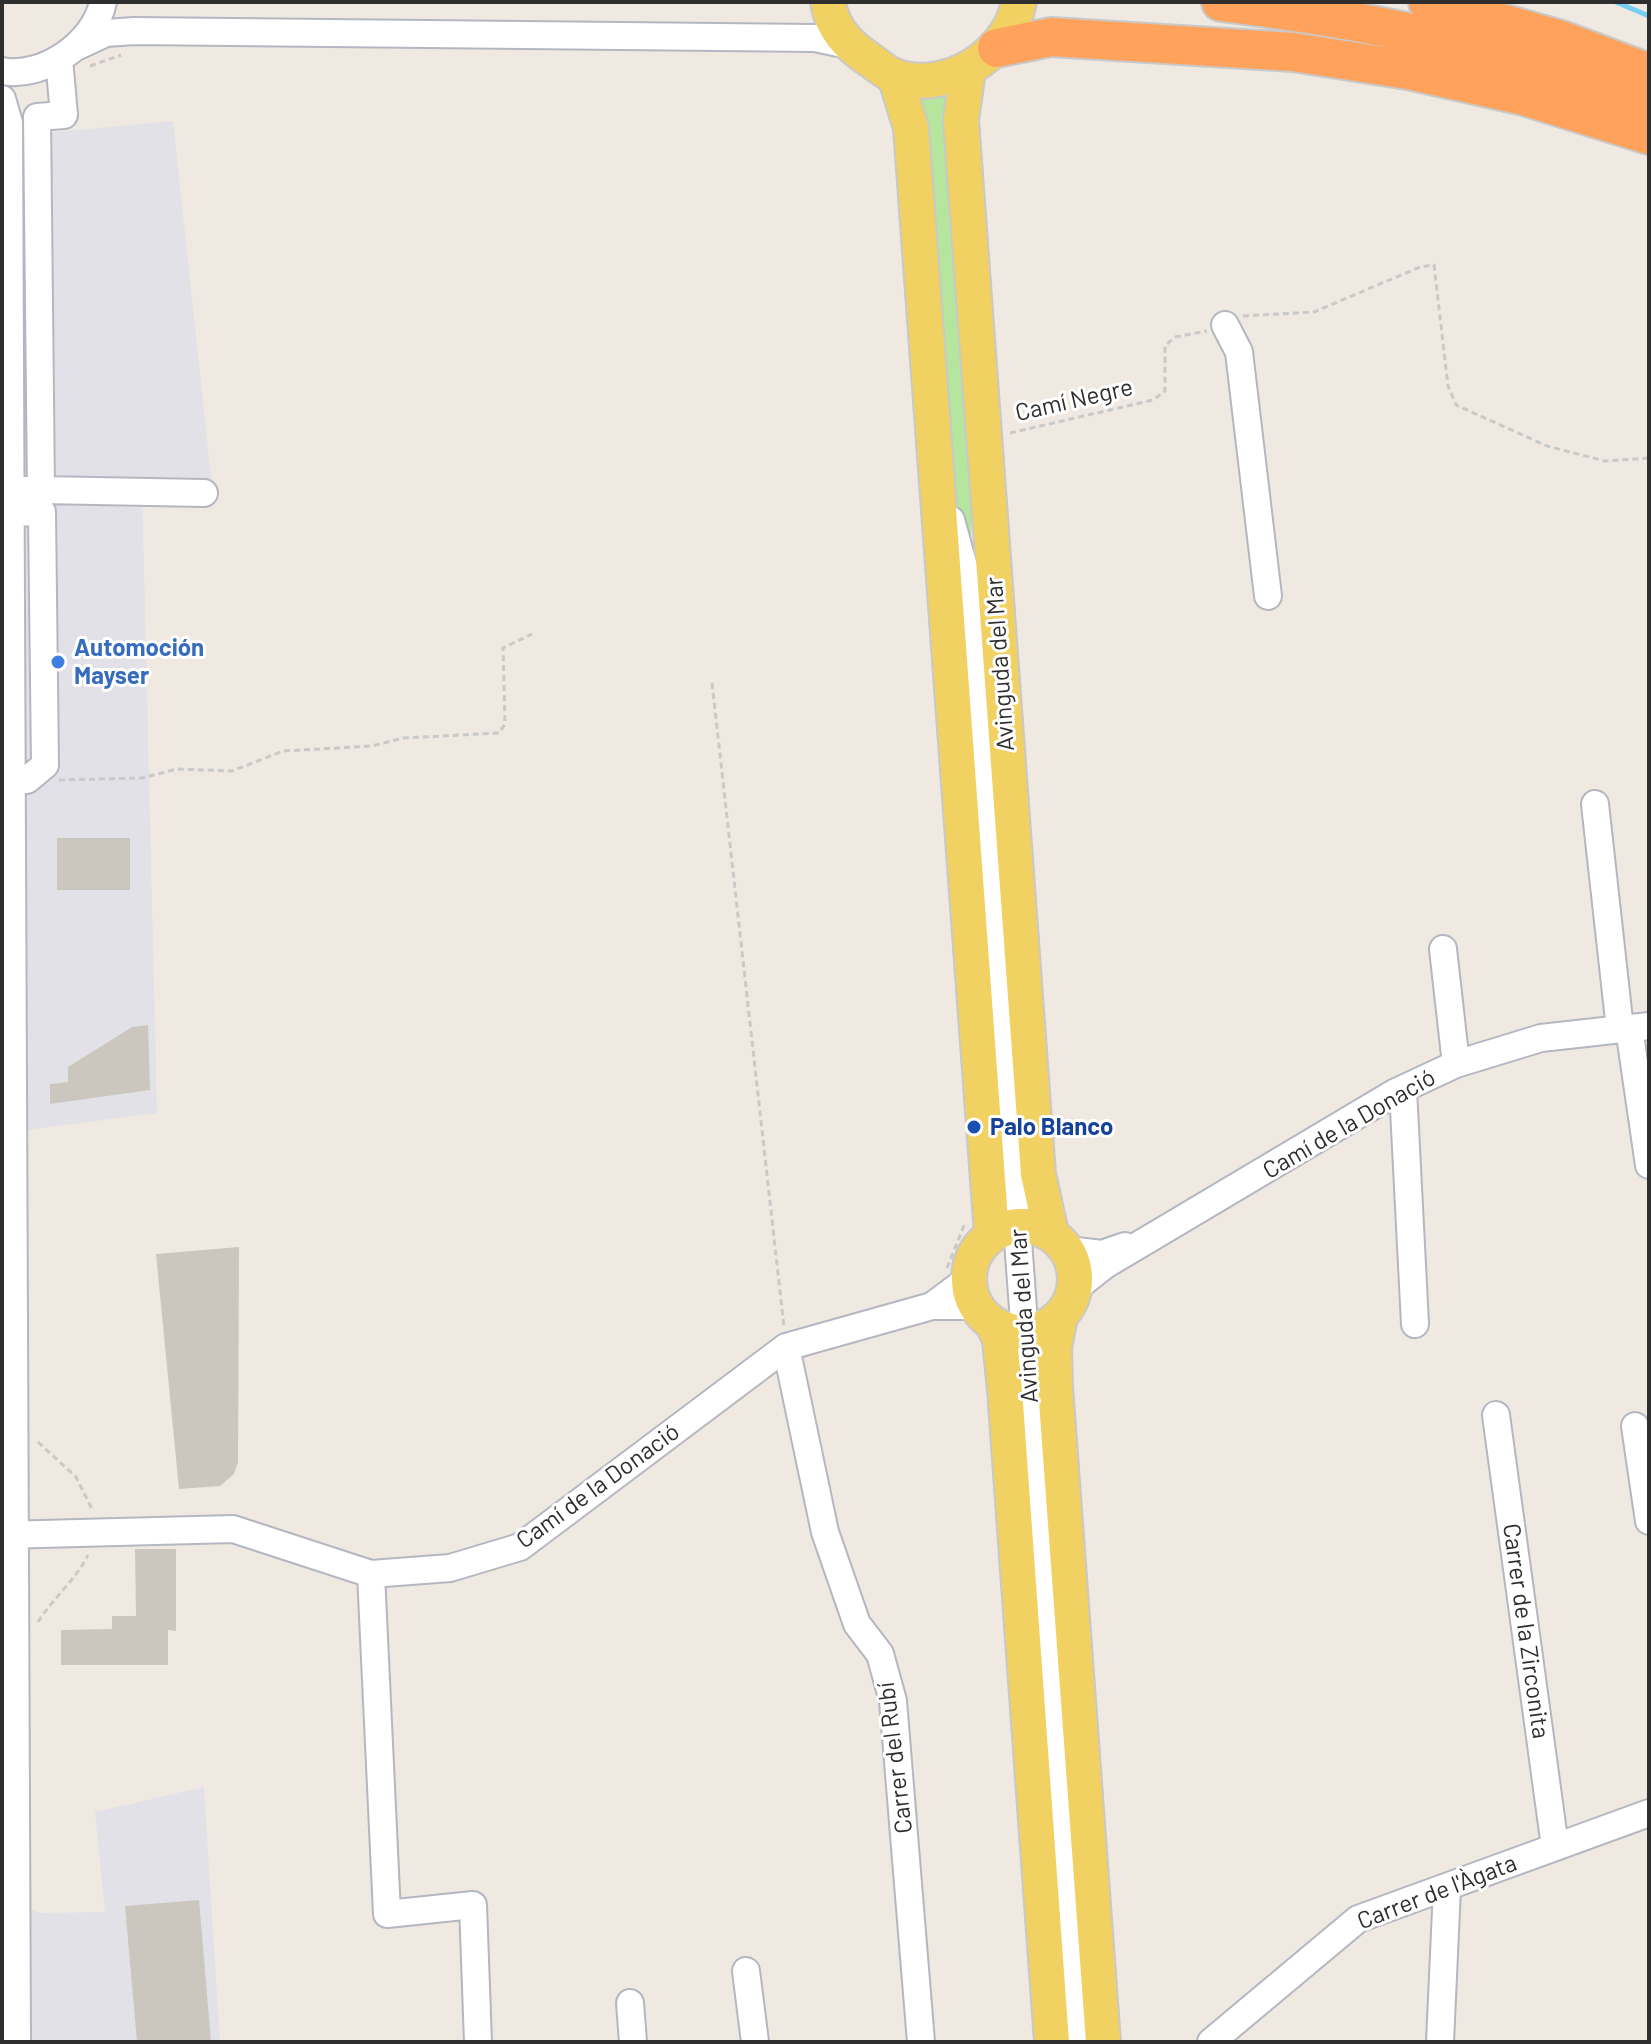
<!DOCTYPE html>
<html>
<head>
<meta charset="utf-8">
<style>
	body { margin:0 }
	#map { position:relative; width:1651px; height:2044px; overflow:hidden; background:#efe9e1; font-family:Barlow,sans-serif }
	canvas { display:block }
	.frame { position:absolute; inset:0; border:4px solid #2e2e2e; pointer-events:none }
</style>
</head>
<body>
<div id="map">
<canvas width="1651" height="2044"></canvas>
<div class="frame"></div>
</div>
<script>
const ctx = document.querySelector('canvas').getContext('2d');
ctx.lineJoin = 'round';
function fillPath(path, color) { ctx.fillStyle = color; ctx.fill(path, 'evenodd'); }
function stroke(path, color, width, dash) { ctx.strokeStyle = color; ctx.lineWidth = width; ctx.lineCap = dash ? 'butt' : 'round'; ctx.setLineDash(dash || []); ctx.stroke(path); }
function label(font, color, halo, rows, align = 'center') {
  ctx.font = font + ' Barlow,sans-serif'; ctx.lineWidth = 6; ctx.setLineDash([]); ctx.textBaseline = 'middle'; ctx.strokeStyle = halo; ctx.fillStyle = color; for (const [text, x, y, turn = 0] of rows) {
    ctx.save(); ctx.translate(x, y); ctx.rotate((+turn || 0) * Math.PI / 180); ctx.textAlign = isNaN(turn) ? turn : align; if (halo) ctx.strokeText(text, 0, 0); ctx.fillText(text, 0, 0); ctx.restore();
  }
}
const industrial = new Path2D(`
	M173,121L212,486L142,485L157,1113L2,1133V137Z
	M204,1787L220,2042H2V1894L39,1913L105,1912L95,1812Z`);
const green = new Path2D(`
	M952,90L974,484L970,554L953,495L916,93Z`);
const stream = new Path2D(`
	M1616,2L1649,16`);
const building = new Path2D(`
	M57,838H130V890H57Z
	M148,1025L150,1090L50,1104V1084L68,1082V1067L132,1027Z
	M239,1247L238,1462L234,1474L220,1486L179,1489L156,1254Z
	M135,1549H176V1631L168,1630V1665H61V1630L112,1629V1616H136Z
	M199,1900L211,2042H137L125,1906Z`);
const path = new Path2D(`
	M90,66L121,55
	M1243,316L1314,312L1420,267L1434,265L1448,386L1456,405L1547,446L1605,461L1649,458
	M1010,433L1153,400L1165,391V346L1175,337L1207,331
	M712,683L784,1327
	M59,780L142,778L177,769L232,771L283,751L372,746L403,738L499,733L505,724L503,648L532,634
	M947,1268L965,1223
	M38,1442L76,1477L92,1509
	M38,1622C53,1598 75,1581 88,1555`);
const minor = new Path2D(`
	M76,47L106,33L134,31L815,38L848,45
	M2,71C43,79 95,43 103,2
	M2,99L9,123L17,2042
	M1225,325L1239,352L1268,596
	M2,490H41L37,117L64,115L59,59
	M41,490L204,493
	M10,513L42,512L45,765L27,780
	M951,520L970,589L1077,2042
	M1595,804L1620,1029
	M1443,949L1456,1064
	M1629,1028L1649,1165
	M1403,1089L1415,1324
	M1068,1250L1102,1254L1125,1246
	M1076,1288L1105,1265L1396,1092L1456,1064L1541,1038L1649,1026
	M932,1306L968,1279
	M786,1347L825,1532L857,1624L880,1654L893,1701L921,2042
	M1496,1415L1555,1847
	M1635,1426L1649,1521
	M2,1535L233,1529L371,1574L450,1568L520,1547L786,1347L932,1306H975
	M371,1574L387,1914L473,1905L478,2042
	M746,1971L755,2042
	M630,2003L633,2042
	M1211,2042L1358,1919L1649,1813
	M1440,2042L1447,1888`);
const major = new Path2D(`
	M828,2C832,29 848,45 870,60C878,65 887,74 896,77C948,93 1009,55 1019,2
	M968,70L961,120L1038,1174L1051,1233
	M895,76L911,128L992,1234
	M969 1279a53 53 0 1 1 106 0a53 53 0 1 1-106 0Z
	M1060,1317L1054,1347L1055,1387L1103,2042
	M994,1326L1000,1340L1005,1390L1052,2042`);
const highway = new Path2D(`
	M1221,2C1329,15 1436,34 1540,66C1577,77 1613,95 1649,109
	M1428,2L1561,40L1649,73
	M997,48L1051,37L1293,52L1408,70L1524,96L1649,135`);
const markers = [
	[58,662,8,"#3f7fe0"],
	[974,1127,8,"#1a4fb4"]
];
const streetNames = [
	["Camí Negre",1074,400,-13],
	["Avinguda del Mar",1000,664,-94],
	["Camí de la Donació",1349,1124,-30],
	["Avinguda del Mar",1024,1316,-94],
	["Camí de la Donació",598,1486,-36],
	["Carrer de la Zirconita",1526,1631,82],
	["Carrer del Rubí",895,1758,-97],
	["Carrer de l'Àgata",1437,1892,-21]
];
const shopNames = [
	["Automoción",74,648],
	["Mayser",74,676]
];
const transitNames = [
	["Palo Blanco",990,1127]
];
fillPath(industrial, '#e3e1e8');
fillPath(green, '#b6e59e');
stroke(stream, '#75cff0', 5);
fillPath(building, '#cbc7bf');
stroke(minor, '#b4b7c1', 30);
stroke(major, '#c9c9c9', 38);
stroke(highway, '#c9c9c9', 42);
stroke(path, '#c9c9c9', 3, [6, 4]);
stroke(minor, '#fff', 26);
stroke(major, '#f2d163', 34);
stroke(highway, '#ffa35c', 38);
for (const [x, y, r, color] of markers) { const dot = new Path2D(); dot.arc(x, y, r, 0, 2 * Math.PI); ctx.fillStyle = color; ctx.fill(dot); stroke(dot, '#fff', 3); }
label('24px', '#2e2e2e', '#fff', streetNames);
label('bold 24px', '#366cbe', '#fff', shopNames, 'left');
label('bold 24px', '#164399', '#fff', transitNames, 'left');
</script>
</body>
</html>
